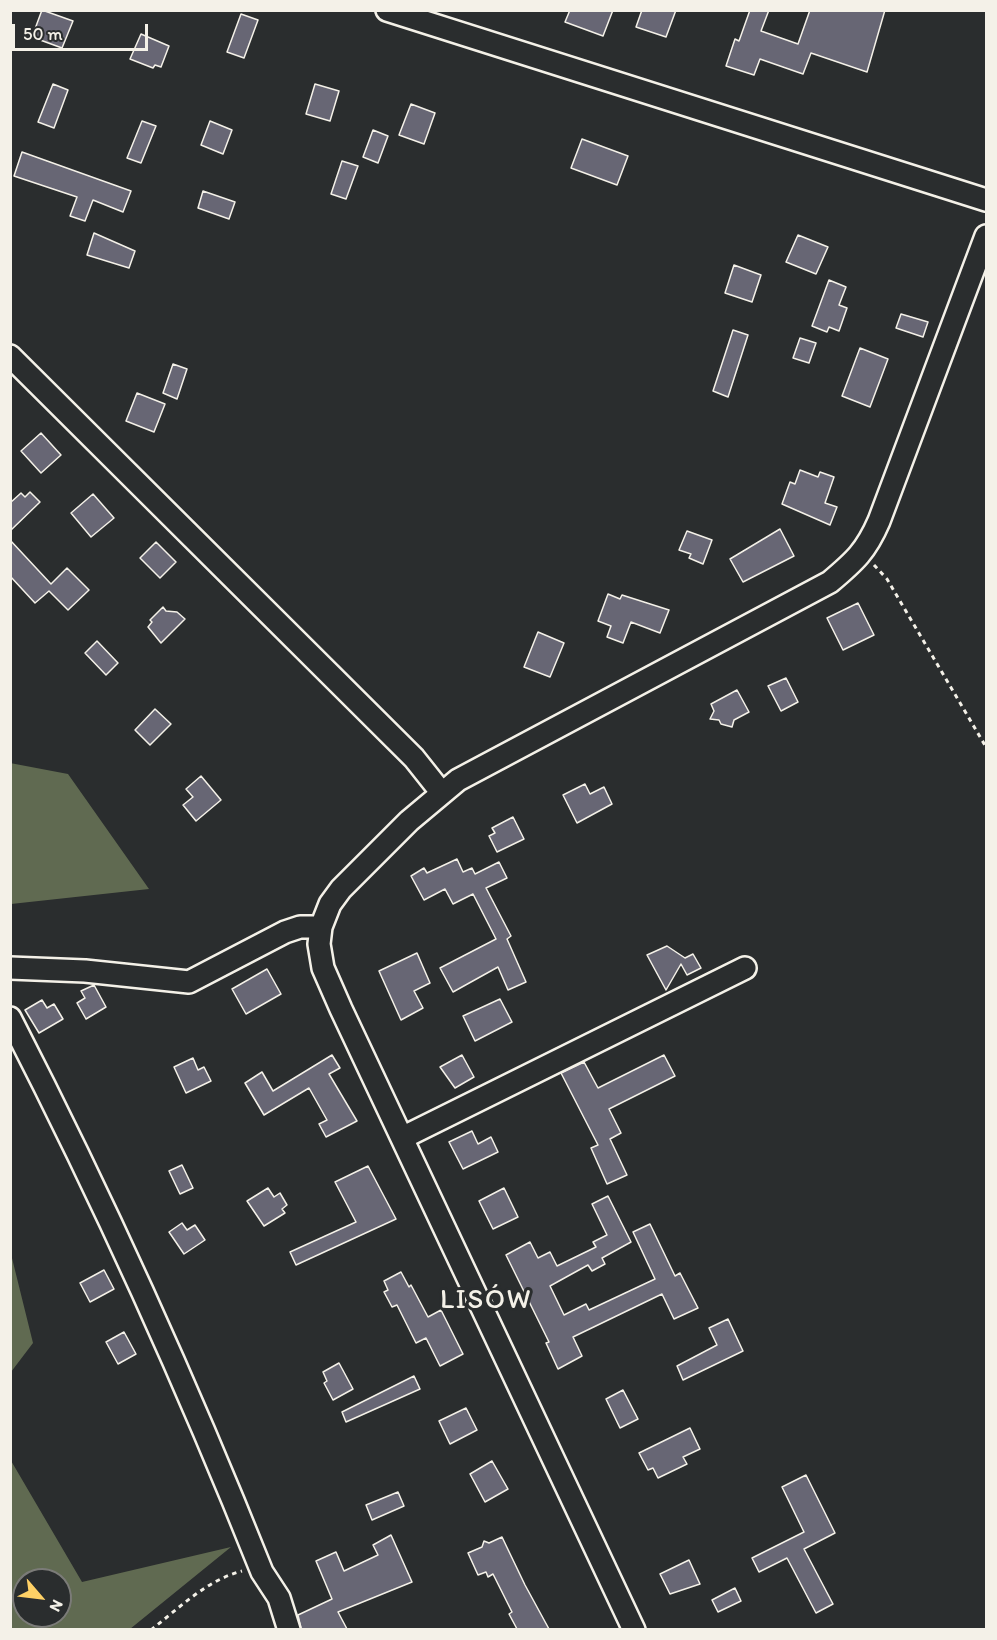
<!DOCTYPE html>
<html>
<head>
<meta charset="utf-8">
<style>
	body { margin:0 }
	#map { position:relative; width:997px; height:1640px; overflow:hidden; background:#2a2d2e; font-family:Itim,sans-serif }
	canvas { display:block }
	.frame { position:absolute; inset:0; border:12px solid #f4f1e8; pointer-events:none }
	.north { position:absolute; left:12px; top:1568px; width:60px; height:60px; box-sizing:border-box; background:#2a2d2e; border:2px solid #7b7b78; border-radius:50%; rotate:118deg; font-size:16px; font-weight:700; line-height:24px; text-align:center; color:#f4f1e8 }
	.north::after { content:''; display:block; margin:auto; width:21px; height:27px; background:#ffd166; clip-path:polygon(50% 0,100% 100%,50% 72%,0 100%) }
	.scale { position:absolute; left:12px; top:24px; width:136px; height:27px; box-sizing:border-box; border:3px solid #f4f1e8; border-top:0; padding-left:8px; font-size:18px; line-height:21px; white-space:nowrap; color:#f4f1e8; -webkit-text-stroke:4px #2a2d2e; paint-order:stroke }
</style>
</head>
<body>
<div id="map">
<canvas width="997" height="1640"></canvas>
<div class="frame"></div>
<div class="north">N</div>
<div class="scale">50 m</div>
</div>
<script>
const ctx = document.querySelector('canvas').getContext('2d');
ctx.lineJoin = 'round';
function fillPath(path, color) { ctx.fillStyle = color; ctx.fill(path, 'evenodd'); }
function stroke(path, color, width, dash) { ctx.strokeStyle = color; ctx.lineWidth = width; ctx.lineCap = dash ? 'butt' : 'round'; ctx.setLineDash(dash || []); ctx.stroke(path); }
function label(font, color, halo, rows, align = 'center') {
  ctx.font = font + ' Itim,sans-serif'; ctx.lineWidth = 6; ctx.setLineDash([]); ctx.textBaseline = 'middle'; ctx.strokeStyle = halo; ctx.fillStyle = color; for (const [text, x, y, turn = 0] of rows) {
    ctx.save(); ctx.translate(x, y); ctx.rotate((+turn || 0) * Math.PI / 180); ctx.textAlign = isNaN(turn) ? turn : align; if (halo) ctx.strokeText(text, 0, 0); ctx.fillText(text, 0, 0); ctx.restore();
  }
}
const green = new Path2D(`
	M10,763L68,774L149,889L11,904Z
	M10,1250L33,1343L11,1372H10Z
	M10,1459L82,1582L231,1547L130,1629H11ZM24,1580H60V1616H24Z`);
const building = new Path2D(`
	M42,10L73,21L62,48L32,37Z
	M570,10H613L603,36L565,22Z
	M642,10H676L666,37L636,27Z
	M750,10H769L761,31L798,44L810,10H885L867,72L811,53L803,74L760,59L754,75L726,66L735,39L739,41Z
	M241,14L258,20L244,58L227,52Z
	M141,34L169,46L161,67L155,65L153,68L130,59Z
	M53,84L68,90L54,128L38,122Z
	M315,84L339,91L330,121L306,114Z
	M411,104L435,113L424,144L399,135Z
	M142,121L156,126L141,163L127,158Z
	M210,121L232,130L223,154L201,145Z
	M373,130L388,136L378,163L363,157Z
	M582,139L628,156L617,185L571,168Z
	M22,152L131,191L123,212L93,200L85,221L70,216L77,197L14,176Z
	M342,161L358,166L346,199L331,194Z
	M203,191L235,202L229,219L198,208Z
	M94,233L135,251L129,268L87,255Z
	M798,235L828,247L816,274L786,262Z
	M734,265L761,275L752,302L725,293Z
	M829,280L846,287L839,305L847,308L839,331L829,327L827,332L812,326Z
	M901,314L928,322L923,337L896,328Z
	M733,330L748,335L728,397L713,391Z
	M800,338L816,343L809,363L793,358Z
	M860,348L888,359L870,407L842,396Z
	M173,364L187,369L177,399L163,393Z
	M137,393L165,404L154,432L126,421Z
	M41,433L61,455L41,473L21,451Z
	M800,470L818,477L820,472L834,477L825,503L837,507L830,525L782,504L790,482L795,484Z
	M30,492L40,502L10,531V503L21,493L25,497Z
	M93,494L114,518L91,537L71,513Z
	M780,529L794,556L743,582L730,559Z
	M687,531L712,540L703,564L689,558L691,554L679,550Z
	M10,540L51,584L67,568L89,590L68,610L49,591L35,603L10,576Z
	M156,542L176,562L160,578L140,558Z
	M608,594L620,599L622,595L669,610L660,633L631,622L623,643L607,637L611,626L598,621Z
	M858,603L874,635L843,650L827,618Z
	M163,607L166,611L177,612L185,619L161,643L148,627L152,622L150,620Z
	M538,632L564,643L550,677L524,667Z
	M97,641L118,663L106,675L85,653Z
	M786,678L798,702L781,711L768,686Z
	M737,690L749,712L734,720L732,727L721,724L719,720L710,719L714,711L711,704Z
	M155,709L171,724L150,745L135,730Z
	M201,776L221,800L196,821L183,805L193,797L186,789Z
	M585,784L590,794L604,787L612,804L577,823L563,795Z
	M513,817L524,839L497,852L489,836L495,833L492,828Z
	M457,859L463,872L472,868L475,874L499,862L507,878L486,888L511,936L507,939L526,982L508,990L498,967L453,992L440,968L496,939L473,894L453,904L445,889L424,900L411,876L424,868L427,873Z
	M667,946L685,958L693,954L701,968L687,975L681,964L666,990L647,955Z
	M417,953L430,983L414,991L423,1008L401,1020L379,971Z
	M267,969L281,994L246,1014L232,989Z
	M94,985L106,1007L86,1019L77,1003L85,998L81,991Z
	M500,999L512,1022L475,1041L463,1016Z
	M42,1000L47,1008L54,1004L63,1019L39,1033L25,1010Z
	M332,1055L340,1068L329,1074L357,1121L326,1137L319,1124L327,1120L309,1088L264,1115L245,1083L262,1072L273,1091Z
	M462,1055L474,1077L455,1088L440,1067Z
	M664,1055L675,1076L609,1109L621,1133L610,1139L627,1175L607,1184L591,1148L598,1145L561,1073L584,1062L598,1088Z
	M193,1058L198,1070L204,1067L211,1081L186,1093L174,1067Z
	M472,1131L478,1144L491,1137L498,1152L463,1169L449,1142Z
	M182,1165L193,1188L180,1194L169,1171Z
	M368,1166L396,1219L296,1265L290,1252L356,1222L335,1182Z
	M268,1188L274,1197L280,1193L287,1205L282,1209L285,1213L264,1226L247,1201Z
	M504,1188L518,1217L493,1229L479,1201Z
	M608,1196L631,1242L602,1258L605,1264L592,1271L588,1265L550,1286L564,1315L586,1304L589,1310L655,1279L633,1232L650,1224L675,1276L680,1273L698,1308L674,1319L662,1294L573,1337L582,1356L558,1369L546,1343L549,1342L506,1255L530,1242L538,1258L550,1252L557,1266L596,1247L593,1242L607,1235L592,1204Z
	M182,1223L187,1230L195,1225L205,1240L184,1254L169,1232Z
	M104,1270L114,1289L90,1302L80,1283Z
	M401,1272L409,1287L411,1285L428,1317L441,1310L463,1354L440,1366L426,1338L416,1343L397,1305L392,1307L384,1292L388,1290L384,1281Z
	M728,1319L743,1351L683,1380L677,1366L717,1345L709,1328Z
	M124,1332L136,1354L118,1364L106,1342Z
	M339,1363L353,1389L333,1400L324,1383L327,1381L323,1372Z
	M414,1376L420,1389L346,1422L342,1412Z
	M623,1390L638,1419L620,1428L606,1399Z
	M466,1408L477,1430L450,1444L439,1421Z
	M690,1428L700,1449L683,1457L687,1464L658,1478L653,1468L648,1470L639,1453Z
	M492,1461L508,1489L485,1502L470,1474Z
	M806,1475L835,1533L804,1549L833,1604L816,1613L787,1558L759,1572L752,1558L804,1532L782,1487Z
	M398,1492L404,1506L372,1520L366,1505Z
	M391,1535L412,1582L338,1612L347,1629H301L298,1615L332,1599L316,1561L336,1552L344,1571L378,1555L373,1545Z
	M502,1537L525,1585L549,1629H517L509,1614L512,1612L493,1574L488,1577L486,1572L478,1575L468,1553L482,1547L484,1541L489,1543Z
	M689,1560L700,1584L670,1594L660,1574Z
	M735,1588L741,1601L718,1612L712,1600Z`);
const path = new Path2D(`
	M874,565L887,579L986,747
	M151,1630C179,1608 207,1580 242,1571`);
const minor = new Path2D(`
	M387,10L986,200
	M10,356L414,758L441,792
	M10,968L85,971L189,982L285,932L300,927H321
	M10,1018C103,1199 187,1384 262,1572L279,1598L289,1630
	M402,1138L745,968
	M634,1630L341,1009L323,968L319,944L321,927L330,904L341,889L409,821L458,780L830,582C855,561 866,551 879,521L986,236`);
const quarterNames = [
	["LISÓW",486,1301]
];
fillPath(green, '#606a51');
fillPath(building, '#676674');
stroke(building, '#f4f1e8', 1.5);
stroke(minor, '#f4f1e8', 26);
stroke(path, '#f4f1e8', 3, [4.5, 4.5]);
stroke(minor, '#2a2d2e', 21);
ctx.letterSpacing = '1.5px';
label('28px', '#f4f1e8', '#2a2d2e', quarterNames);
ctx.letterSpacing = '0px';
</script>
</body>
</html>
